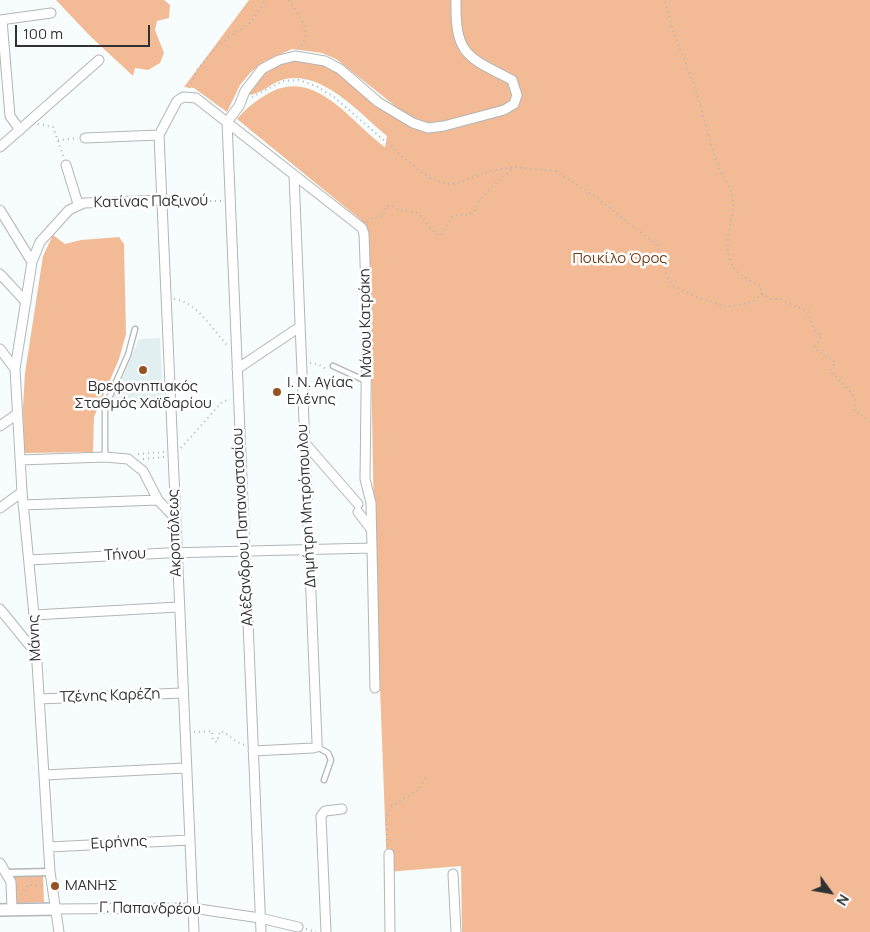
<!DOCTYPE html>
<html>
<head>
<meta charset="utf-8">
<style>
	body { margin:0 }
	#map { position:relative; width:870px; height:932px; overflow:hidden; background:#f7fcfd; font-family:Manrope,sans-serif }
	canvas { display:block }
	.north { position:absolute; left:805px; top:867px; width:50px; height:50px; -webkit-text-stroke:4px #fff; paint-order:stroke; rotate:122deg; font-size:14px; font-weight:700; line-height:20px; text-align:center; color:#303132 }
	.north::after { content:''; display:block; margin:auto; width:18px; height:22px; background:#303132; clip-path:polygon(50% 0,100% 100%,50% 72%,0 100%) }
	.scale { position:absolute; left:15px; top:25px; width:135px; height:22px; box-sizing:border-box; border:2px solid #303132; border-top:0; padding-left:6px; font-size:15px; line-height:18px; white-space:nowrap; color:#303132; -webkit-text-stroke:4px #fff; paint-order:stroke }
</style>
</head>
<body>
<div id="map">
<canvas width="870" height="932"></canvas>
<div class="north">N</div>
<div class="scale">100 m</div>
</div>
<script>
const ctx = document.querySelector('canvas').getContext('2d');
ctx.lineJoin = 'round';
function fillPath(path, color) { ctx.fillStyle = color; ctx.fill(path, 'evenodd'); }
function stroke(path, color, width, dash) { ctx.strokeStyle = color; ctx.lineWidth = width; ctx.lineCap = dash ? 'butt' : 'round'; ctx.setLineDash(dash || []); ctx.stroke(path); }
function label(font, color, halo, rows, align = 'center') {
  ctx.font = font + ' Manrope,sans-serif'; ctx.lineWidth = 5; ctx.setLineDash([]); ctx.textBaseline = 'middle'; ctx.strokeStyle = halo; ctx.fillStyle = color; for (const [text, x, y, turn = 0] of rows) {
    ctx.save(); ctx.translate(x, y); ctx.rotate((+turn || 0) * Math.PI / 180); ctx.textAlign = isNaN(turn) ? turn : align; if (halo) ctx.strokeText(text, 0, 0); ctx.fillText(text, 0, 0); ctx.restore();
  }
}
const built = new Path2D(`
	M160,338L163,402L111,404L139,339Z`);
const green = new Path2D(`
	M56,0H164L170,5L169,18L157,21L155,30L164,53L160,63L148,70L135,68L133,76L90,36Z
	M249,0H870V932H462L461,866L387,872L374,529L369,233L361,220L237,119C247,107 259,98 273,91C318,70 352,124 385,147L387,136C360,114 324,71 285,79C272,82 263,93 250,95L249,92L265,70L280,62L295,59L326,63L392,113L394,105L336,59L322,53L292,49L265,61L251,72L240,85L227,112L194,88L184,87Z
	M53,235L65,244L81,240L119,237L124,244L126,334L119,359L94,417L93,452L26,453L24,451L23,407L25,373L43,256Z
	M43,875L44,902L16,903L14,876Z`);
const path = new Path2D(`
	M289,0C301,19 312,27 300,49
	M189,88L197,70L218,45L251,22L266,0
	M252,97L283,81L299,80L316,86L334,97L418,170L430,178L445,184L458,183L490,171L513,167L555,171L593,195L656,244L669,280L674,286L699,298L727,307L752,302L762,294L760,286C750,279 735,275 731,263C721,236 737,218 732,195C730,185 721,175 717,164C709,140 704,115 696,91C685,60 671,31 665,0
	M38,124L53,127L64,158
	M58,140L78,138
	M205,201H223
	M367,222L372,218L384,216L385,208L390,205L399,210L417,213C426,219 429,233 441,235L452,217L461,214L465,216C480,211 476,203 484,195C493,186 504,177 513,167
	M762,294L771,299H780L808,312L814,330L821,335L815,349L835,362L830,371C839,381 861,396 854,411L870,421
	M174,299C196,301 212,329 227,345
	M310,363L318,364L328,370
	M181,448L222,402L230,399
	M138,454L165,452
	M143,459L165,457
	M194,732L212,731L213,740L217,742L220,731C230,734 234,743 246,745
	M388,845L386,819L390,807L420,789L426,777
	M21,895L28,885H44
	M306,929L316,932`);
const service = new Path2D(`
	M333,366L366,381
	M105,457V407L128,355L135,329
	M317,747L328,753L331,760L324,780`);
const pedestrian = new Path2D(`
	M163,200L197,201
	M7,873L50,872`);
const minor = new Path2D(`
	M0,20L51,13
	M2,20L10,116L20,130
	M85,138L159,135
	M0,147L99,60
	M66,165L78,204
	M0,210L32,262
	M0,274L26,302
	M0,349L15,369
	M237,369L298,328
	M0,426L17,414
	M304,442L358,504
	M20,460L105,457L128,459L143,471L158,500L175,518
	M23,505L158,500
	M0,508L22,492
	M358,512L371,529
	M29,560L167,553L372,548
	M0,609L35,652
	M34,615L178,607
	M39,699L182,693
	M253,751L313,748L317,747V742L294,175
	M44,775L185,768
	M49,847L190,840
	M389,854L390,932
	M0,863L11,882L12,909
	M453,874L456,932
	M56,909L192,908L260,918L298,927
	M59,932L50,872L34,615L22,492L15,369L32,262L40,242L50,231L69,210L84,203L163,200
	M194,932L159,135L177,101L183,97L196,98L362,228L364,234L367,317L365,479L371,503L375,688
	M261,932L227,122L239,106L245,91L262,69L279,60L295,56L325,61L340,69L378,102L413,123L428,128L444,126L504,110L514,104L517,95L512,80C467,57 455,55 456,0
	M326,932L321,816L325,811L342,809`);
const tertiary = new Path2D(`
	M0,910L56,909`);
const markers = [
	[143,370,5,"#945320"],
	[277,392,5,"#945320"],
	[55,886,5,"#945320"]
];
const streetNames = [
	["Κατίνας Παξινού",151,202,-1],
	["Μάνου Κατράκη",366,323,-91],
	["Δημήτρη Μητρόπουλου",307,506,-93],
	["Αλέξανδρου Παπαναστασίου",243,527,-93],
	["Ακροπόλεως",175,533,-92],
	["Τήνου",125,555,-3],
	["Μάνης",35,638,-93],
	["Τζένης Καρέζη",110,696,-2],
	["Ειρήνης",119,843,-3],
	["Γ. Παπανδρέου",150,909,1]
];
const parkNames = [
	["Ποικίλο Όρος",620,259]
];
const poiNames = [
	["Ι. Ν. Αγίας",287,383],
	["Ελένης",287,400],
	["Βρεφονηπιακός",143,387,"center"],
	["Σταθμός Χαϊδαρίου",143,404,"center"],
	["ΜΑΝΗΣ",65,886]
];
fillPath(built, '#e1eff1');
fillPath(green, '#f2bb96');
stroke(service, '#b2b6b7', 7);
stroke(pedestrian, '#b2b6b7', 9);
stroke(minor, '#b2b6b7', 11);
stroke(tertiary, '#b2b6b7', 14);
stroke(path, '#b1b5b6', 2, [1, 4]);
stroke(service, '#fff', 4.5);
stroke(pedestrian, '#fff', 6);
stroke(minor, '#fff', 9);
stroke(tertiary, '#fff', 11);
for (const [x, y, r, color] of markers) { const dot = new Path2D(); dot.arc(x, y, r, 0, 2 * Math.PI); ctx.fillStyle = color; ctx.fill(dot); stroke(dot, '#fff', 2); }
label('15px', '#303132', '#fff', streetNames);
label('15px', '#753f14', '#fff', parkNames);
label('15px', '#303132', '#fff', poiNames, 'left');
</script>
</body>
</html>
